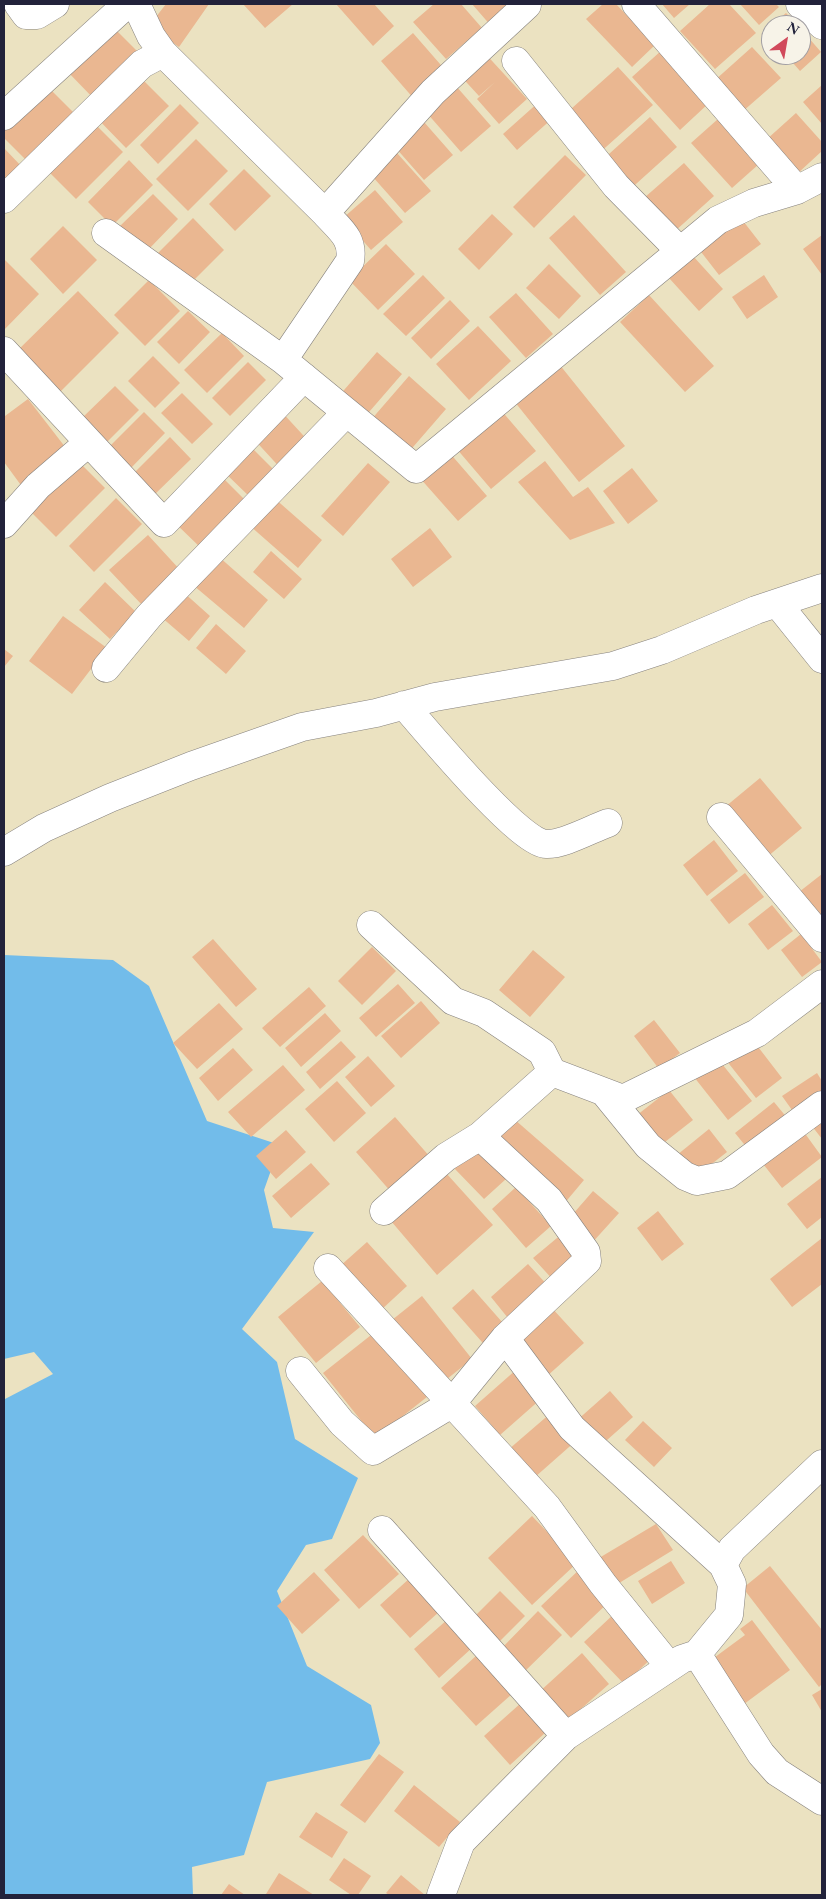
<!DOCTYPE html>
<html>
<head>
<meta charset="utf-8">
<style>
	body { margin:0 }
	#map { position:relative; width:826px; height:1899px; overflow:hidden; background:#ebe2c1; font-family:"EB Garamond",serif }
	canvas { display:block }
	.frame { position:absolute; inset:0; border:5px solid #22223b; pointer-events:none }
	.north { position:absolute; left:761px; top:15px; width:50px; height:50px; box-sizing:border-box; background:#f7f3e8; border:1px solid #a29fa3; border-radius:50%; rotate:32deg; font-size:14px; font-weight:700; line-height:20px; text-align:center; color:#22223b }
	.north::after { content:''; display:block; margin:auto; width:18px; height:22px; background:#d1495b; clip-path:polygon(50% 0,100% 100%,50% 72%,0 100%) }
</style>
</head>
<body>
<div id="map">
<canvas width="826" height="1899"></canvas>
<div class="frame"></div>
<div class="north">N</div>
</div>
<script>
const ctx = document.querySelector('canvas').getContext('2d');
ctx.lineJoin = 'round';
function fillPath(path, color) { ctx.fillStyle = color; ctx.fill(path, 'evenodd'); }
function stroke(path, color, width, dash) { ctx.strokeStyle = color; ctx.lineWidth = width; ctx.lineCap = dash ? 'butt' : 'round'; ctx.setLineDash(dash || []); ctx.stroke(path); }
const water = new Path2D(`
	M4,955L113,960L149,986L207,1121L280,1145L264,1190L273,1228L314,1232L242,1329L277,1362L295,1439L358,1478L332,1539L306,1545L277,1591L307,1666L371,1705L380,1743L370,1759L267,1782L244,1855L192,1867L193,1895H4V1395L5,1399L53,1374L34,1352L4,1359Z`);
const building = new Path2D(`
	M166,4H209L179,47L149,26Z
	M243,4H293L265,28Z
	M336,4H374L394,26L373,46Z
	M434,4H461L482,28L446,59L413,22Z
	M472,4H515L492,27Z
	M603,4H616L655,45L632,67L586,19Z
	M662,4H690L674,18Z
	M710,4H729L756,33L715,69L680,31Z
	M740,4H776L779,7L759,25Z
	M786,13L798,25H772Z
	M110,24L141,55L96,101L65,69Z
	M771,26V39L765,32Z
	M801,29L821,52L800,71L786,55H801Z
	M413,33L447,72L415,100L381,61Z
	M752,47L781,78L742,112L714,81Z
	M482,50L527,99L499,124L477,99L495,82L479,96L457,72Z
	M662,50L709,103L680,130L632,77Z
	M618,67L653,105L597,155L562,117Z
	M135,72L169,106L126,148L93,114Z
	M45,84L76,115L29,163L4,138V125Z
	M822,85V124L803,102Z
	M456,86L491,126L461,152L426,112Z
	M540,101L554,117L517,150L503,134Z
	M180,104L199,123L158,164L140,145Z
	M796,113L822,142V151L797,174L766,140Z
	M650,117L677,147L626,193L599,163Z
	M718,119L759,164L732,188L691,143Z
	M91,120L123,152L76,199L44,167Z
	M424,122L453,155L424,180L395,147Z
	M196,139L228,171L188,211L156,179Z
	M4,148L22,167L4,186Z
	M397,153L431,191L405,213L372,176Z
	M565,155L586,175L534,228L513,207Z
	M129,160L153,185L112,226L88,202Z
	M684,163L714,196L674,232L644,198Z
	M244,169L271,196L235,231L209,204Z
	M375,190L403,222L371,250L343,218Z
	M153,194L178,219L146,252L120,226Z
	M492,214L513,234L479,270L458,249Z
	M574,215L626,272L600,295L549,238Z
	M740,217L761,244L719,275L698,248Z
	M193,218L224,250L187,287L156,255Z
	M63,226L97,260L63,294L30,259Z
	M822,235V275L803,249Z
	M386,244L415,274L378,310L349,280Z
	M693,256L723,289L699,311L669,278Z
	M4,259L39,294L4,330Z
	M549,264L581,296L559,319L526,288Z
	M423,275L445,298L406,336L383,314Z
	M764,275L778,297L747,319L732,297Z
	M149,280L180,311L145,346L114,315Z
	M78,291L119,333L56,396L14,354Z
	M516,293L553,334L526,358L489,317Z
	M649,295L714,366L685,392L620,322Z
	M450,300L470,321L431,359L411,338Z
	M188,311L210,332L179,364L157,342Z
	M478,326L511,361L469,400L436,364Z
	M222,333L244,356L207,393L184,370Z
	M377,352L402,374L363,419L338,397Z
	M153,356L180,383L155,408L128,381Z
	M248,362L266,380L230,416L212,398Z
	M559,364L625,446L579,482L514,401Z
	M409,376L446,409L407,454L370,421Z
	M115,386L139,410L106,443L82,418Z
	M182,393L213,424L192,444L161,413Z
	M28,399L69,452L23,488L4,462L5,416Z
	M500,409L536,451L491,489L456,448Z
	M280,410L313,446L284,472L251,436Z
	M144,412L165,433L130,469L109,447Z
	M170,437L191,459L152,497L131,476Z
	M246,442L279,475L254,501L220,468Z
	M448,451L487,496L458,521L419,477Z
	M76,459L105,488L56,537L27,508Z
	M545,461L573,497L588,487L615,523L570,540L518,482Z
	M368,463L390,482L343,536L321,516Z
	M632,468L658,501L628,524L603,491Z
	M219,474L249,504L203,550L172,520Z
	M273,497L322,540L298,568L249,525Z
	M116,498L142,524L94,572L69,546Z
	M430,528L452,557L413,587L391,559Z
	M148,535L182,572L143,606L109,570Z
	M271,551L302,579L284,599L253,572Z
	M218,556L268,600L244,628L193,585Z
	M105,582L136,612L110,639L79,610Z
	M182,591L210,616L189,641L160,616Z
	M63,616L107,648L72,694L29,661Z
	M216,624L246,651L226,674L196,648Z
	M4,649L13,656L4,667Z
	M760,778L802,828L767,857L725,807Z
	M714,840L738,871L707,896L683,865Z
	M745,873L764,897L729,924L710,900Z
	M822,874V922L799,892Z
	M772,905L793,931L768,950L748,924Z
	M801,934L822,962L802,977L781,950Z
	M213,939L257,989L236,1007L192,957Z
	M372,947L396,971L362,1005L338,981Z
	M533,950L565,977L530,1017L499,990Z
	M398,984L415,1003L376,1037L359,1018Z
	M309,987L326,1006L280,1047L262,1028Z
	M421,1001L440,1023L401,1058L381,1036Z
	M219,1003L243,1029L197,1069L173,1043Z
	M325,1013L341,1031L301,1067L285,1048Z
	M654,1020L680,1053L659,1069L634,1036Z
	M752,1039L782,1078L756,1098L726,1060Z
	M341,1041L356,1057L320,1089L306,1072Z
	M233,1048L253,1070L218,1101L199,1078Z
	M368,1056L395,1086L371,1107L345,1077Z
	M718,1059L752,1101L728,1120L694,1077Z
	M283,1065L305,1090L251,1137L228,1112Z
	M817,1073L822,1081V1100L797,1117L782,1096Z
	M337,1081L366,1113L334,1142L305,1109Z
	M669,1090L693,1120L656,1149L632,1119Z
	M774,1102L788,1119L748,1149L735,1133Z
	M822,1110V1139L808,1121Z
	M395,1117L431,1158L392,1193L356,1152Z
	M514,1119L584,1180L563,1205L492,1144Z
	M801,1128L822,1157L782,1188L760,1160Z
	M709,1129L727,1152L695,1177L677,1155Z
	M286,1130L306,1152L276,1179L256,1156Z
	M476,1147L506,1179L484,1199L454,1168Z
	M311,1163L330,1184L291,1218L272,1196Z
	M446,1173L493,1225L437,1275L391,1221Z
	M822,1177V1217L807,1229L787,1204Z
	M516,1187L551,1226L526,1248L492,1209Z
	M593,1191L619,1213L591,1244L566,1222Z
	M658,1211L684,1244L662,1261L637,1228Z
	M563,1233L585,1258L556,1283L533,1258Z
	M822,1238V1284L792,1307L770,1279Z
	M367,1242L407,1286L380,1311L339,1267Z
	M528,1264L551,1289L512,1323L491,1297Z
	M322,1281L360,1327L316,1363L278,1317Z
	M473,1289L510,1331L489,1350L452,1308Z
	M422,1296L472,1359L442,1383L392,1320Z
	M551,1307L584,1343L546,1377L513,1340Z
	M380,1328L432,1393L375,1438L323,1373Z
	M517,1369L542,1398L500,1435L475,1406Z
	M610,1391L633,1417L598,1448L575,1422Z
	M552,1412L577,1440L526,1485L501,1456Z
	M643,1421L672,1448L654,1467L625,1440Z
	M532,1516L577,1563L532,1605L488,1558Z
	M656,1524L673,1550L611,1588L594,1561Z
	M363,1535L399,1574L359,1609L324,1570Z
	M671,1561L685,1583L652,1604L638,1581Z
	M770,1566L822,1630V1684L819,1687L743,1588Z
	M582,1567L612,1599L571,1638L541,1606Z
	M314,1572L340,1600L302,1634L277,1606Z
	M410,1578L440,1611L410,1638L380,1605Z
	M500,1591L525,1616L494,1647L469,1622Z
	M538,1611L562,1635L521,1675L498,1652Z
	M615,1613L655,1655L624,1684L584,1642Z
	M448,1619L473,1647L439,1678L414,1649Z
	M752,1620L790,1670L740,1707L707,1663L745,1635L740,1629Z
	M582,1653L609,1684L565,1723L538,1693Z
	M477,1655L512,1694L476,1726L441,1688Z
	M822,1689V1712L812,1695Z
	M521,1703L546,1732L510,1765L484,1736Z
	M379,1754L404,1772L365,1823L340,1805Z
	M414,1785L460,1822L439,1847L394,1811Z
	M316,1812L348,1832L332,1858L299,1837Z
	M344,1858L371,1876L358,1895H351L329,1880Z
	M279,1873L314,1895L266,1894Z
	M401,1875L425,1895H389L386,1893Z
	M229,1884L245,1895H221Z`);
const minor = new Path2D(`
	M18,4L26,15H37L55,4
	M136,4L151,36L163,53L325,213C340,230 354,238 350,261L283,360
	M636,4L797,190
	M800,4L822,25
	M516,61L616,186L680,251
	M4,116L127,4
	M4,199L142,64L163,53
	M325,213L433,92L527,5
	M106,233L283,360L416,469L718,220L754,203L797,190L822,177
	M4,351L164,523L304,377
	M4,524L38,486L88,443
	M777,603L822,659
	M106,668L149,616L346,413
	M404,705C425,729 520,844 546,844C563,845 591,829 608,823
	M721,817L822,938
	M4,852L44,828L110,798L191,766L302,727L376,713L435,697L613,666L662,650L756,610L822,588
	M371,925L453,1001L484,1013L542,1052L552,1072L623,1099L757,1033L822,984
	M604,1092L648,1146L685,1176L697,1181L727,1175L822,1105
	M384,1211L446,1157L480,1136L552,1072
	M328,1268L547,1507L603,1584L670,1667
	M505,1338L572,1428L723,1565
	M300,1371L342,1423L373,1451L451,1404L505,1338L587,1261L586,1252L549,1200L480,1136
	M382,1530L566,1736
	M697,1654L761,1754L777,1772L822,1801
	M441,1895L461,1842L566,1736L682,1659L697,1654L729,1615L732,1584L723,1565L732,1549L822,1464`);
fillPath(water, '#72bcea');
fillPath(building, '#eab791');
stroke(minor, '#86827e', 29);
stroke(minor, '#fff', 28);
</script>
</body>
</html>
